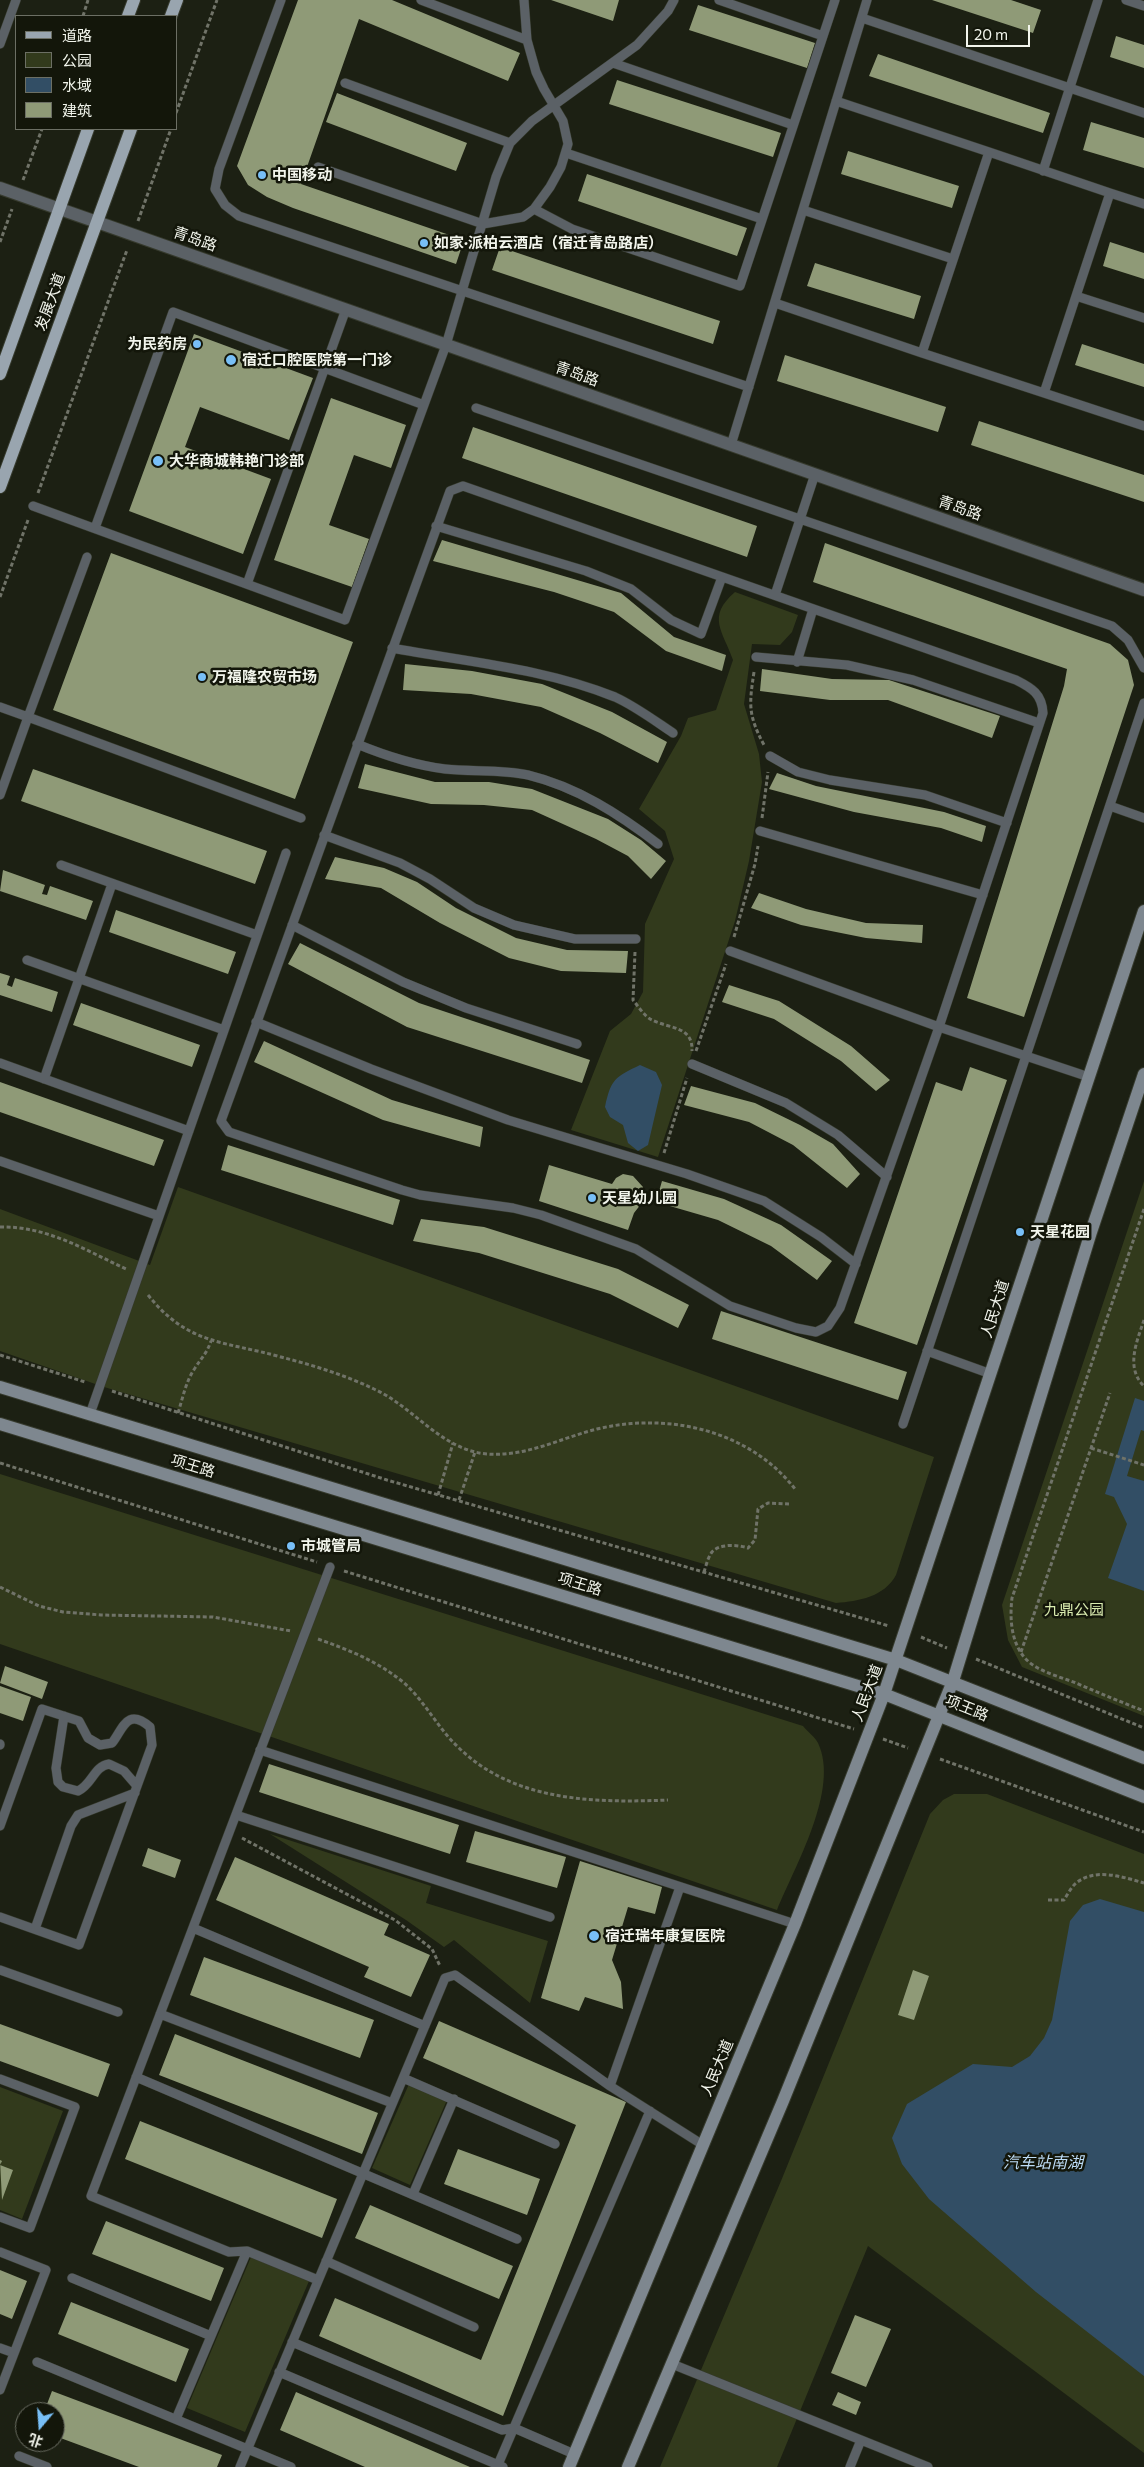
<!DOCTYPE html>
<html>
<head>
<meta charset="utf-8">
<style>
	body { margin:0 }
	#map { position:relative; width:1144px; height:2467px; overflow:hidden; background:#1c2013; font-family:Commissioner,"Noto Sans SC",sans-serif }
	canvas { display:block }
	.legend { position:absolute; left:15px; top:15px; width:162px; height:115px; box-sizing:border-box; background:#13160a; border:1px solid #6c6f64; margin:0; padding:6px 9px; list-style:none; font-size:15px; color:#f2f5ec }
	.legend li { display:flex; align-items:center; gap:10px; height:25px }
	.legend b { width:25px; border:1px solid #6c6f64 }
	.north { position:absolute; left:15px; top:2402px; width:50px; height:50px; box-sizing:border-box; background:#13160a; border:1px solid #6c6f64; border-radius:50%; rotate:198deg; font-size:14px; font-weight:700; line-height:20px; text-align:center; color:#f2f5ec }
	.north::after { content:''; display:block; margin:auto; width:18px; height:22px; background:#78bff7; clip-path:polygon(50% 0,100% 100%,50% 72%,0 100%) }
	.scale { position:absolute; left:966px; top:25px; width:64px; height:22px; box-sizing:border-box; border:2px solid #f2f5ec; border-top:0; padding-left:6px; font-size:15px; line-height:18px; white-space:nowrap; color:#f2f5ec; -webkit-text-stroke:4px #13160a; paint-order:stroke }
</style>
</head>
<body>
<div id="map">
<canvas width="1144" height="2467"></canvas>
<ul class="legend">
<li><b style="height:6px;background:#99a5af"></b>道路</li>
<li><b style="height:14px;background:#323a1c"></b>公园</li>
<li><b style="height:14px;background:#324e65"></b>水域</li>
<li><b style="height:14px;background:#8f9a77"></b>建筑</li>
</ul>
<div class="north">北</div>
<div class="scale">20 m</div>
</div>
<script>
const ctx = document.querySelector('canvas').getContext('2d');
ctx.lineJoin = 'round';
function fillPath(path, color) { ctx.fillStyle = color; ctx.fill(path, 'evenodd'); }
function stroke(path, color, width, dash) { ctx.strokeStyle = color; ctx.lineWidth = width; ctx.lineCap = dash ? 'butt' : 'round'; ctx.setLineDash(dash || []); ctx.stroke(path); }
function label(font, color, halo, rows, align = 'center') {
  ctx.font = font + ' Commissioner,"Noto Sans SC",sans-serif'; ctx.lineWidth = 5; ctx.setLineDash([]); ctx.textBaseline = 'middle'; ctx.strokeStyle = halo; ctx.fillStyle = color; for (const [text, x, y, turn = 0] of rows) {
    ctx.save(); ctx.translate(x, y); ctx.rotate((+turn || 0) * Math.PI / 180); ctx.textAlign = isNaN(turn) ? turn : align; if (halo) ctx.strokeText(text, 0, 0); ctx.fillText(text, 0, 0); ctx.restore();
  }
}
const green = new Path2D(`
	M735,592L798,615L792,632L780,645L752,644L744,704L759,754L762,782L749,861L735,921L658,1157L571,1130L610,1031L631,1014L643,992L645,924L674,859L665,831L639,809L681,736L688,718L716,710L733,660C723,631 706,617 735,592Z
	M1144,1181V1716L1022,1667L1008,1640L1002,1605Z
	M178,1187L934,1457L896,1575C884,1597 859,1601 836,1603L104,1387L0,1351V1209L150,1265Z
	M0,1474L803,1726C807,1731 815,1737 818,1743C840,1789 795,1866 777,1910L0,1644Z
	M954,1794H987L1144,1854V2453L868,2246L777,2467H660L781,2181L930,1814L943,1800Z
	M270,1834L431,1886L426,1903L548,1941L530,2003L454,1940L444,1947L406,1920Z
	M409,2084L447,2100L410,2185L372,2168Z
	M0,2087L63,2111L22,2219L0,2210Z
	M251,2257L309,2281L245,2432L187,2408Z`);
const water = new Path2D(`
	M640,1065L656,1072L662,1085L648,1145L638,1151L628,1143L623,1125L610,1117L605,1107C611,1079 615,1077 640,1065Z
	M1135,1398L1144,1401V1431L1141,1430L1127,1476L1144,1481V1591L1108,1578L1127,1524L1114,1497L1105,1494Z
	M1100,1899L1144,1912V2376L1036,2292L929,2199L902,2164L892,2138L907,2104L973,2064L1012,2067L1030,2056L1044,2038L1052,2020L1070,1921L1083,1905Z`);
const building = new Path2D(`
	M298,0H392L520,53L508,81L359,19L301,184L464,240L456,264L293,208L267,197L248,185L237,166Z
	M551,0H619L613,21Z
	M932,0H1011L1041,10L1033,33Z
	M698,5L815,43L807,68L689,30Z
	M1116,36L1144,45V68L1110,57Z
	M878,54L1050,113L1043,133L869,76Z
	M617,80L781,133L773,157L609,104Z
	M337,93L467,143L456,171L326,122Z
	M1091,122L1144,138V168L1083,150Z
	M848,151L959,186L952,208L841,174Z
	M587,174L747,228L737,256L578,201Z
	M1110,242L1144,253V279L1103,266Z
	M500,247L720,321L713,344L492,270Z
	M815,263L921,296L914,319L807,286Z
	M194,334L313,378L289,440L200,407L185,447L271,479L243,554L129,511Z
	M1082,344L1144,364V387L1075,365Z
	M785,355L946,407L938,432L777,381Z
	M331,398L406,425L391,468L354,455L329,525L369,539L352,587L274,560Z
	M979,421L1144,475V502L971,445Z
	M473,427L757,526L747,557L462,458Z
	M442,540L621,593L674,637L726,655L722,671L666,651L614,612L554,592L433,561Z
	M825,543L1110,644L1128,660L1134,685L1024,1017L967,998L1064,686L1067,669L813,582Z
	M111,553L353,642L295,799L53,710Z
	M405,664L472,671L542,684L612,712L667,742L658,763L600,733L541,707L471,694L403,690Z
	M762,669L832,679L889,680L1000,716L992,738L888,700H830L760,691Z
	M365,764L435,782H489L532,789L608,819L641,840L666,861L651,879L628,856L596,839L532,810L484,805L431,804L358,788Z
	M33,769L267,851L255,884L21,801Z
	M777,773L816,786L944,812L986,826L982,842L941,828L854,812L769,789Z
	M335,857L384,868L417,882L456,908L516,938L567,950L628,951L626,973L561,971L509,958L440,923L381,888L325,879Z
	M3,870L45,885L42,894L47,895L50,886L93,901L86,920L0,891Z
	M759,893L806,909L866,923L923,925L922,943L866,938L801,925L751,908Z
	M116,910L236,952L228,974L109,932Z
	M300,943L419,1003L590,1060L582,1083L407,1027L288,964Z
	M0,973L10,976L7,985L12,987L15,978L58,992L52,1012L0,995Z
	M729,985L779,1001L851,1046L890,1080L876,1091L841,1061L774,1019L722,1002Z
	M81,1003L200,1045L192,1067L73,1025Z
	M264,1041L392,1100L483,1127L480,1147L383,1120L254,1062Z
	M970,1067L1007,1080L917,1345L854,1323L936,1082L962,1091Z
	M0,1082L164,1140L154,1166L0,1112Z
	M691,1086L755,1103L800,1125L833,1144L860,1174L847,1188L793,1145L749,1122L684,1105Z
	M228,1145L400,1200L393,1225L221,1170Z
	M549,1165L612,1184L616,1178L623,1174L633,1176L643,1187L644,1196L641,1204L634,1213L628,1230L539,1201Z
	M662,1181L724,1199L781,1225L832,1261L817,1280L771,1246L718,1220L656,1202Z
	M421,1219L484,1227L618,1269L689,1305L678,1328L610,1294L479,1253L413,1241Z
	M721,1311L907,1372L898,1400L712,1339Z
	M5,1666L48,1682L42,1699L0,1683Z
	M0,1686L31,1697L23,1721L0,1713Z
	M269,1764L459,1825L450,1854L259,1792Z
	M475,1831L566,1857L557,1888L466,1862Z
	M148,1848L181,1860L175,1878L142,1866Z
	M235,1857L389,1924L384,1935L430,1955L411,1997L364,1977L369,1967L216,1900Z
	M580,1861L662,1887L655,1914L628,1907L612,1960L621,1982L623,2009L585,1997L579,2011L541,1998Z
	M204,1957L374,2020L360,2058L190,1995Z
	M913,1970L929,1976L914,2020L898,2015Z
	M439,2021L626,2102L503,2416L319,2336L335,2298L481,2360L576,2125L423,2058Z
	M0,2024L110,2064L98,2097L0,2061Z
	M175,2034L378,2113L362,2154L159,2075Z
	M140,2121L337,2199L322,2238L125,2159Z
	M458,2149L540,2179L527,2215L444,2184Z
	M0,2160L2,2161L0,2165L13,2170L2,2200Z
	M370,2205L513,2266L499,2299L355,2238Z
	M106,2221L224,2268L211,2301L92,2254Z
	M0,2270L27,2281L12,2319L0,2314Z
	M71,2302L189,2349L176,2382L58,2334Z
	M855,2315L891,2329L866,2387L831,2373Z
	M52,2391L222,2455L217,2467H139L55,2436V2412H44Z
	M296,2392L470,2467H365L280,2430Z
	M838,2392L861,2402L856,2415L832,2405Z`);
const path = new Path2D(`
	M83,16L88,0
	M176,113L217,0
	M23,180L42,129
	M138,221L171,129
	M0,242L12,209
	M38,493L127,250
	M0,597L28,520
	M754,672C749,705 748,715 764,745
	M762,818L768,772
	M734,937L755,864L758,846
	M635,952L633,1000C638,1006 645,1017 652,1020C670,1029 693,1026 692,1051
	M696,1051L726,964
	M664,1153L687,1078
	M1144,1209L1012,1598C1009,1623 1012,1653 1036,1667C1048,1674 1063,1678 1076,1683C1099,1693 1121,1702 1144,1711
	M0,1227C47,1226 85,1250 126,1269
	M148,1295C188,1345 224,1341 281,1357C312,1365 345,1375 374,1389C414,1407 441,1450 487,1454C526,1457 561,1438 597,1429C668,1412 749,1430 795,1489
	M1144,1320C1137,1341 1125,1368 1144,1386
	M0,1355L85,1382
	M112,1391L387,1480L889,1626
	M178,1413C183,1397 186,1381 195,1368C202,1357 207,1353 211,1341
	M1091,1448L1144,1465
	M0,1463L317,1562
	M438,1495L453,1443
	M459,1500L475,1452
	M344,1571L854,1729
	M704,1572C706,1566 708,1557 712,1552C720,1543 739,1545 748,1548L755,1540L758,1509L768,1503L789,1504
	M0,1587L39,1606L63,1612L101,1615L213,1617L291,1631
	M921,1637L947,1648
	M318,1639C349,1650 377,1661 403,1682C424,1700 437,1727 457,1746C513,1802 594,1803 668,1800
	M1021,1652L1110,1393
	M976,1659L1144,1728
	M883,1739L908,1748
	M940,1759L1144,1832
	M242,1838L395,1920L432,1949L440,1966
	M1048,1900H1064C1067,1895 1071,1888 1075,1884C1094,1867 1123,1877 1144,1883`);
const service = new Path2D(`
	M281,0L219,169L215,189L225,205L239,216L749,387
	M421,0L527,40
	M719,0L823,36
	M1126,0L1144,6
	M862,18L1144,113
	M0,44L16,0
	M613,63L793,125
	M345,83L510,143
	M836,101L989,152
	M989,152L1110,193L1044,393L922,353Z
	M566,153L762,219
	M318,167L483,224L523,217L534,209L550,187L561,167L568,144L563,121L544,89L536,72L527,40L524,0
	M1043,171L1098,0
	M1110,193L1144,204
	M534,209L572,229L740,286L835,0
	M803,210L953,259
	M1076,296L1144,318
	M775,303L922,353
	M1044,393L1144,426
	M476,408L1112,626L1128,640L1144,668
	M731,445L867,0
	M33,506L345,620L446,345L496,177L510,143L532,121L637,45L668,11L674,0
	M436,526L586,571L631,589L671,620L701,634L722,577
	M95,528L173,312L424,405
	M247,584L346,309
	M775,595L815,474
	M392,648C467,662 543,668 615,697C635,706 655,721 673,733
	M756,657L847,665L913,680L1039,723
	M797,662L813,609
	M0,707L28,717L87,557
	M357,744C386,756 414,765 445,769C472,772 502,769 528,775C577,787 619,814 658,844
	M770,756L798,772L830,780L925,795L1007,823
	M0,795L28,717L301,818
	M1110,806L1144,818
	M760,831L983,895
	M324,835L400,863L430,879L474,908L514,925L575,939H636
	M61,865L257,935
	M292,925L403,982L466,1008L577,1044
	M730,951L939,1027L840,1308L828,1326L816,1332L796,1328L730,1306L636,1249L541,1215L513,1208L420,1195L402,1190L229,1132L221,1121L450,491L463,486L1016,680C1032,688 1042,694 1043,713L939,1027L1089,1077
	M27,960L224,1030
	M256,1022L371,1069L508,1120L687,1174L764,1201L821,1237L856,1264
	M0,1063L189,1131
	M692,1064L786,1103L838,1135L887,1177
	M44,1079L112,884
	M0,1161L159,1216
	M927,1351L991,1374
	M90,1414L286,853
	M903,1424L1144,703
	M64,1716L56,1768L58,1782L63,1787L78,1791C92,1785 94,1766 109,1764L124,1771L137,1786
	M0,1745V1744
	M260,1750L795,1924
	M236,1815L550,1917
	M0,1826L42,1709L79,1721L88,1738L100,1745L112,1743C123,1729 127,1707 150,1727L152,1745L79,1945L0,1917
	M193,1928L425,2026
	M35,1929L71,1826L78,1815L135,1793
	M0,1970L118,2012
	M160,2014L392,2103
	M136,2077L517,2239
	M403,2078L555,2144
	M0,2079L75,2107L30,2228L0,2217
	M610,2086L680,1887
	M413,2194L454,2099
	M0,2252L46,2270L0,2390
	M326,2261L474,2327
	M72,2278L211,2336
	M318,2280L247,2251L229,2252L91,2196L330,1567
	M292,2342L502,2430L514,2428L574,2454
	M0,2348L14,2353
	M37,2362L291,2467
	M672,2364L928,2467
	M279,2372L503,2467
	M176,2419L247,2251
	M19,2456L47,2467
	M240,2467L445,1978L455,1975L610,2086L703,2145
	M497,2467L650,2111
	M850,2467L861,2440`);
const tertiary = new Path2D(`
	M0,188L1144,590`);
const secondary = new Path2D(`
	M0,1387L896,1660L1144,1758
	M0,1424L884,1694L1144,1797
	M569,2467L795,1924L884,1694L1144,911
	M628,2467L783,2101L953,1681L1091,1232L1144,1074`);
const primary = new Path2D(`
	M128,16L134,0
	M171,16L177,0
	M0,374L88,129
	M0,487L131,129`);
const markers = [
	[262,175,5,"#78bff7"],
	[424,243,5,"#78bff7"],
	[197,344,5,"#78bff7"],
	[231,360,6,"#78bff7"],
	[158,461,6,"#78bff7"],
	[202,677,5,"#78bff7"],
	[592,1198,5,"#78bff7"],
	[1020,1232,5,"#78bff7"],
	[291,1546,5,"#78bff7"],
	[594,1936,6,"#78bff7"]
];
const poiNames = [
	["中国移动",272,175],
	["如家·派柏云酒店（宿迁青岛路店）",434,243],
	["为民药房",187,344,"right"],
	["宿迁口腔医院第一门诊",242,360],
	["大华商城韩艳门诊部",169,461],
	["万福隆农贸市场",212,677],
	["天星幼儿园",602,1198],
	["天星花园",1030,1232],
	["市城管局",301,1546],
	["宿迁瑞年康复医院",605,1936]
];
const streetNames = [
	["青岛路",195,239,19],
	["发展大道",50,302,-70],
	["青岛路",577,374,19],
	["青岛路",960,508,19],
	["人民大道",995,1309,-72],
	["项王路",193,1466,17],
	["项王路",580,1584,17],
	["人民大道",867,1693,-69],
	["项王路",967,1708,22],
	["人民大道",717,2068,-67]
];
const parkNames = [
	["九鼎公园",1074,1610]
];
const waterNames = [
	["汽车站南湖",1043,2163]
];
fillPath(green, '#323a1c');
fillPath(water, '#324e65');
fillPath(building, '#8f9a77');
stroke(service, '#363a2d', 10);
stroke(tertiary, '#363a2d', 14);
stroke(secondary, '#363a2d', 14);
stroke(primary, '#363a2d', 14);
stroke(path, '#707368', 3, [4, 2.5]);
stroke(service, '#5b6166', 9);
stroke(tertiary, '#5b6166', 12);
stroke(secondary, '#7e878f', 12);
stroke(primary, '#99a5af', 12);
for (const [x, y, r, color] of markers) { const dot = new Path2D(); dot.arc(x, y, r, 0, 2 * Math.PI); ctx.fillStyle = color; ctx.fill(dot); stroke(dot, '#13160a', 2); }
label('bold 15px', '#f2f5ec', '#13160a', poiNames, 'left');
label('15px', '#f2f5ec', '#13160a', streetNames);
label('15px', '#daecb0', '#13160a', parkNames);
label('italic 16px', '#bddcf6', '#13160a', waterNames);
</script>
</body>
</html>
